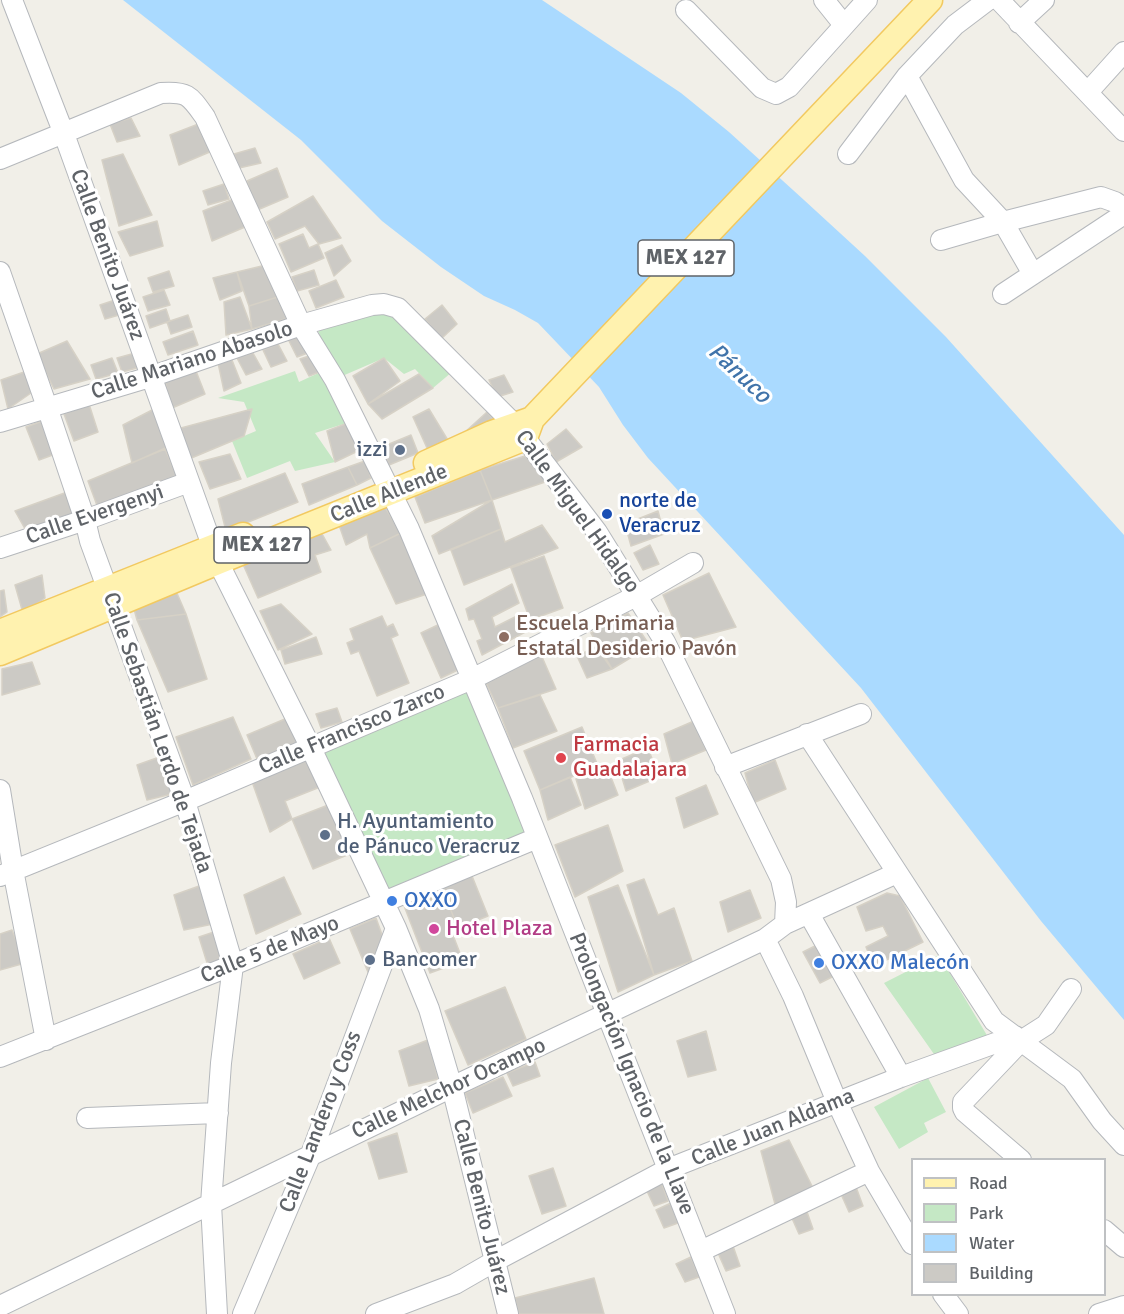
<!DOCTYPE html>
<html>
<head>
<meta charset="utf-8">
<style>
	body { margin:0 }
	#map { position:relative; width:1124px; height:1314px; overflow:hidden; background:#f1efe8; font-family:Signika,sans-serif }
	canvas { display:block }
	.legend { position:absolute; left:911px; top:1158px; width:195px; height:138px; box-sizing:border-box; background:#fff; border:2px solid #bfc1c3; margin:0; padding:8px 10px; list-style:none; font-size:18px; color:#5f6368 }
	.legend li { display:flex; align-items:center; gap:12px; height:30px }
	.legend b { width:30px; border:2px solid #bfc1c3 }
</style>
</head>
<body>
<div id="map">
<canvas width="1124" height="1314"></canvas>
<ul class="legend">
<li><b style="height:8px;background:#fff2af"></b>Road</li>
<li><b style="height:16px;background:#c5e8c5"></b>Park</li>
<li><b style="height:16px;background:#aadaff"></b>Water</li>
<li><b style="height:16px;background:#cccac5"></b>Building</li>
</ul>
</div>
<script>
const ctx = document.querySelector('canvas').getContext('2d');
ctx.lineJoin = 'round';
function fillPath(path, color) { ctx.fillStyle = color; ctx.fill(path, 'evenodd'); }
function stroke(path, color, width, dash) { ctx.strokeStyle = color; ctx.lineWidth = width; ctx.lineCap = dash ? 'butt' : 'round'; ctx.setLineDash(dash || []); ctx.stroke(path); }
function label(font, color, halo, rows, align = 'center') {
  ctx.font = font + ' Signika,sans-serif'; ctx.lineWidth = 6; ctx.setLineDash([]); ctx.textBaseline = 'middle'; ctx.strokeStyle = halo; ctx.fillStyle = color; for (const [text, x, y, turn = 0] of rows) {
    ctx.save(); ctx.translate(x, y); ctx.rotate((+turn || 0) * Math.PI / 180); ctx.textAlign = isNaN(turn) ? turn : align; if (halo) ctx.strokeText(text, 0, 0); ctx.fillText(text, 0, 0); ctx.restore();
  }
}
const green = new Path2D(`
	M385,308L452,372L433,388L415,369L404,374L384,358L340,377L325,349L316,325Z
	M325,370L350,422L315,433L335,462L295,471L290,461L247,478L232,441L256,431L244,402L218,398L295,371L299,382Z
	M472,679L537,838L384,903L310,747Z
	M939,955L988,1037L936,1057L884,983Z
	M928,1078L946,1112L924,1123L928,1132L899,1149L874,1107Z`);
const water = new Path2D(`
	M123,0H542L681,93L729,132L804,200L865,256L946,337L1124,535V1020L1041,921L861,688L648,458L623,425L599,387L538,323L515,310L484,296L441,267L382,221L301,140Z`);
const building = new Path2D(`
	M131,118L140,136L117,142L110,124Z
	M201,123L212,151L179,165L170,135Z
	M255,148L261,163L239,168L234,154Z
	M123,154L152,215L119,226L102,160Z
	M277,168L288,197L255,211L247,181Z
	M224,184L229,199L208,205L203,191Z
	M313,196L341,238L319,244L305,226L275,239L267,222Z
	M234,199L245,227L212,241L203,211Z
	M157,221L163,246L130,256L118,232Z
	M303,234L309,248L318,244L324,258L291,272L279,244Z
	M342,245L351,261L334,276L325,253Z
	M266,265L281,296L249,306L237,272Z
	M314,270L319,285L297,291L292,277Z
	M169,271L174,286L153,292L148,278Z
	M237,272L242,291L220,300L213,278Z
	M336,280L344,297L316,308L309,291Z
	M164,290L170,305L148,311L143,297Z
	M281,296L292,317L252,329L249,306Z
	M240,297L252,329L226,335L224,302Z
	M121,298L126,313L105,319L100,305Z
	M442,305L457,324L441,339L425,319Z
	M166,309L170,321L150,328L146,316Z
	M188,315L192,327L171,334L167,322Z
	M193,331L198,345L168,355L163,342Z
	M303,334L313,351L297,357L288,339Z
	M67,341L90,379L54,389L37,354Z
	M278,344L287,361L271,367L263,350Z
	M139,352L144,366L122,372L117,358Z
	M253,353L262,369L246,375L237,358Z
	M315,354L325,370L309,376L300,359Z
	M230,355L241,383L224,391L217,358Z
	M112,358L118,373L96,379L91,365Z
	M384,358L400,381L368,404L353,376Z
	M194,366L205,394L172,408L164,378Z
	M27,371L31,393L8,409L1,380Z
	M419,374L433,388L382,419L368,404Z
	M504,375L513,392L497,397L489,380Z
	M89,404L98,432L74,441L64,414Z
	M156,408L172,445L132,463L123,425Z
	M252,409L244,436L189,459L181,428Z
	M429,409L449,442L427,448L413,417Z
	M487,412L499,426L464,433Z
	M45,420L58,453L39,460L26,427Z
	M350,422L362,449L335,462L327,431Z
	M566,429L582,447L556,462L547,444Z
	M411,435L418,453L389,465L382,447Z
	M165,449L179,481L98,508L88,481Z
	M230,454L241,479L210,489L199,462Z
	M525,456L548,481L492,500L480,470Z
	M365,461L371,478L357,485L348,467Z
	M348,467L357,485L309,505L302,484Z
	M480,470L492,500L425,523L415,497Z
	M285,473L298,502L226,531L218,499Z
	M70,491L74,520L29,536L15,511Z
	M492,500L501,529L439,554L432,536Z
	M383,504L401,533L370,548L367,534L346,545L338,522Z
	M658,511L664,534L631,546L625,524Z
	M542,525L558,548L464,585L451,550L501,529L505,542Z
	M321,532L331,550L315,555L321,572L258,598L242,562Z
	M401,533L427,594L396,604L370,548Z
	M650,545L659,564L643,570L634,553Z
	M544,556L563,608L530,620L511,568Z
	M709,573L736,627L683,641L663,595Z
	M42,575L45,598L23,613L15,585Z
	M512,584L519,603L492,617L495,627L523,613L529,630L482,655L477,641L482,639L474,619L469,620L466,609Z
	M4,590L7,612L0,617V591Z
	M176,591L186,614L137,620L134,609Z
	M281,604L312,634L278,650L260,611Z
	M628,613L650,646L612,669L591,633Z
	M186,614L207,679L168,692L137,620Z
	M382,616L387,627L393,624L398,635L391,638L409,683L377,696L359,651L351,654L347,643L354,640L350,629Z
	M442,623L462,668L441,678L421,633Z
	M316,637L322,654L285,664L281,650Z
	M596,647L612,669L587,678L577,656Z
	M539,650L556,689L498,708L484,679Z
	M32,662L40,684L2,695V669Z
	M540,695L557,731L513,748L498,708Z
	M337,708L342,722L321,728L316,714Z
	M292,716L302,741L257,759L247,735Z
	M233,717L251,759L193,785L176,737Z
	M694,721L706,750L672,764L664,734Z
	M582,727L598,766L540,790L524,751Z
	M648,748L659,777L626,791L617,761Z
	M307,754L320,787L285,801L292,819L270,832L250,776Z
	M165,755L176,793L147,800L137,765Z
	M775,760L786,789L753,803L745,773Z
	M607,767L618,795L585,809L576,779Z
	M570,777L581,805L548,820L540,790Z
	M706,785L718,814L684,828L676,798Z
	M336,802L357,851L313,869L292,819Z
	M608,825L623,871L575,897L555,845Z
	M472,876L488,916L458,928L442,888Z
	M284,877L301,914L256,934L244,895Z
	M644,879L658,915L674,908L692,961L654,975L627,885Z
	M202,885L213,924L184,930L174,895Z
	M618,885L654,975L618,992L588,897Z
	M442,888L458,928L451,930L463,961L430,973L403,903Z
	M750,890L761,918L728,932L720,902Z
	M887,893L900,896L923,942L874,966L866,947L888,936L883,926L866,931L857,907Z
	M376,918L385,943L370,977L350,929Z
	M12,930L25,963L0,970V934Z
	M220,930L229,959L208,966L199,937Z
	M329,938L340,963L304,979L293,954Z
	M819,944L836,975L820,983L803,952Z
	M505,987L526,1039L468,1065L445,1011Z
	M706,1031L716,1070L688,1077L677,1041Z
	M428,1040L438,1079L409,1086L399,1051Z
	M535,1062L540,1076L513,1086L507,1073Z
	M503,1077L512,1096L473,1113L465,1093Z
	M397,1133L407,1172L379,1179L368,1143Z
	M789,1140L814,1190L776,1208L761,1151Z
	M553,1168L566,1206L542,1214L529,1176Z
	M661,1181L668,1201L654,1206L646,1189Z
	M856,1187L863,1206L849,1212L841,1194Z
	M671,1203L678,1223L664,1228L656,1210Z
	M806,1209L813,1229L799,1234L791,1216Z
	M733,1246L740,1266L726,1271L718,1253Z
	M691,1257L699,1277L685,1282L676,1264Z
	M594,1278L604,1314H519L515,1298Z`);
const minor = new Path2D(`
	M12,0L64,134L218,562L310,746L396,928L429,1009L452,1087L508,1314
	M824,0L844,25
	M999,0L1124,131
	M686,10L762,88L776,94L789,87L867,0
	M1019,23L1044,0
	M907,76L964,180L1003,222L1033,274
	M1088,92L1124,52
	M848,154L907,76L955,25L988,0
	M0,159L161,93C188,91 190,96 205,117L301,325L335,380L409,529L522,798L725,1314
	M941,240L1003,222L1101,197L1115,202L1124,208
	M0,272L47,407L85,520L90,541L185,801L233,965L221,1063L211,1204L217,1314
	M1003,294L1124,214
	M0,422L150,377L301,325L372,305L384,304L398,308L515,425L597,532L665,642L781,879L786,902L785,924
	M0,548L85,520L189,482
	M807,734L994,1021L1072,1079L1102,1121L1124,1145
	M725,767L861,714
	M0,790L13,870L46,1040
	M0,876L185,801L472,679L638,595L693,563
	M809,914L901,1077
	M765,939L793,996L837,1102L869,1171L912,1244
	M0,1057L233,965L537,838
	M87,1118L218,1113
	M1021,1160L965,1112L963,1108V1102L1021,1041L1046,1025L1071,989
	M1104,1230L1124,1247
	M701,1251L869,1171
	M943,1294L958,1314
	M0,1306L452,1087L765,939L785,924L897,873
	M243,1314L311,1154L396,928
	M376,1314L455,1284L495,1261L668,1169L901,1077L1015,1036
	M1099,1314L1124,1306`);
const major = new Path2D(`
	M426,463L492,433L532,419
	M0,632L243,535
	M0,653L218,562L525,438L532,419L930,0`);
const markers = [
	[400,450,6,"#5c6f8a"],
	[607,514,6,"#1a4fb4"],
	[504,637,6,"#8d6e63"],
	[561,758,6,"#e0444e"],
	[325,835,6,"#5c6f8a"],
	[392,901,6,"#3f7fe0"],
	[434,929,6,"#d1479c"],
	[370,960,6,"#5c6f8a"],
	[819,963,6,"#3f7fe0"]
];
const shields = [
	[686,258,96],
	[262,545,96]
];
const shieldNames = [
	["MEX 127",686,258],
	["MEX 127",262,545]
];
const streetNames = [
	["Calle Benito Juárez",107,255,70],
	["Calle Mariano Abasolo",192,361,-18],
	["Calle Allende",389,494,-22],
	["Calle Miguel Hidalgo",577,512,54],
	["Calle Evergenyi",95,515,-19],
	["Calle Francisco Zarco",352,730,-23],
	["Calle Sebastián Lerdo de Tejada",157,733,71],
	["Calle 5 de Mayo",270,950,-22],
	["Prolongación Ignacio de la Llave",631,1074,68],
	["Calle Melchor Ocampo",449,1089,-25],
	["Calle Landero y Coss",321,1122,-69],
	["Calle Juan Aldama",773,1128,-22],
	["Calle Benito Juárez",481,1207,76]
];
const serviceNames = [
	["izzi",388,450,"right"],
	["H. Ayuntamiento",337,822],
	["de Pánuco Veracruz",337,847],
	["Bancomer",382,960]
];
const transitNames = [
	["norte de",619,501],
	["Veracruz",619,526]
];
const educationNames = [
	["Escuela Primaria",516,624],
	["Estatal Desiderio Pavón",516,649]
];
const healthNames = [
	["Farmacia",573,745],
	["Guadalajara",573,770]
];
const shopNames = [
	["OXXO",404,901],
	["OXXO Malecón",831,963]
];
const hotelNames = [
	["Hotel Plaza",446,929]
];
const waterNames = [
	["Pánuco",739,374,43]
];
fillPath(green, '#c5e8c5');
fillPath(water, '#aadaff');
fillPath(building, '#cccac5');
stroke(building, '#d6d1c6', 1.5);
stroke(minor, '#b5b8bc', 22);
stroke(major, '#f2c960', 27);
stroke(minor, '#fff', 20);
stroke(major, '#fff2af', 24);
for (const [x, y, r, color] of markers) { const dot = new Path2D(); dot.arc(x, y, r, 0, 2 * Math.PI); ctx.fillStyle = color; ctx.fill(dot); stroke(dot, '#fff', 2); }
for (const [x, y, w] of shields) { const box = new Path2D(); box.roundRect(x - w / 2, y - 18, w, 36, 4.5); ctx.fillStyle = '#fff'; ctx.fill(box); stroke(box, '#5f6368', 1.5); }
label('bold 21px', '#5f6368', null, shieldNames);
label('22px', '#5f6368', '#fff', streetNames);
label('22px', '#4e5e75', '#fff', serviceNames, 'left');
label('22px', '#164399', '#fff', transitNames, 'left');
label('22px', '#785e54', '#fff', educationNames, 'left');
label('22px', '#be3a42', '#fff', healthNames, 'left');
label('22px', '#366cbe', '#fff', shopNames, 'left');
label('22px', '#b23c85', '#fff', hotelNames, 'left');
label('italic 24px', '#4174aa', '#fff', waterNames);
</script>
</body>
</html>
